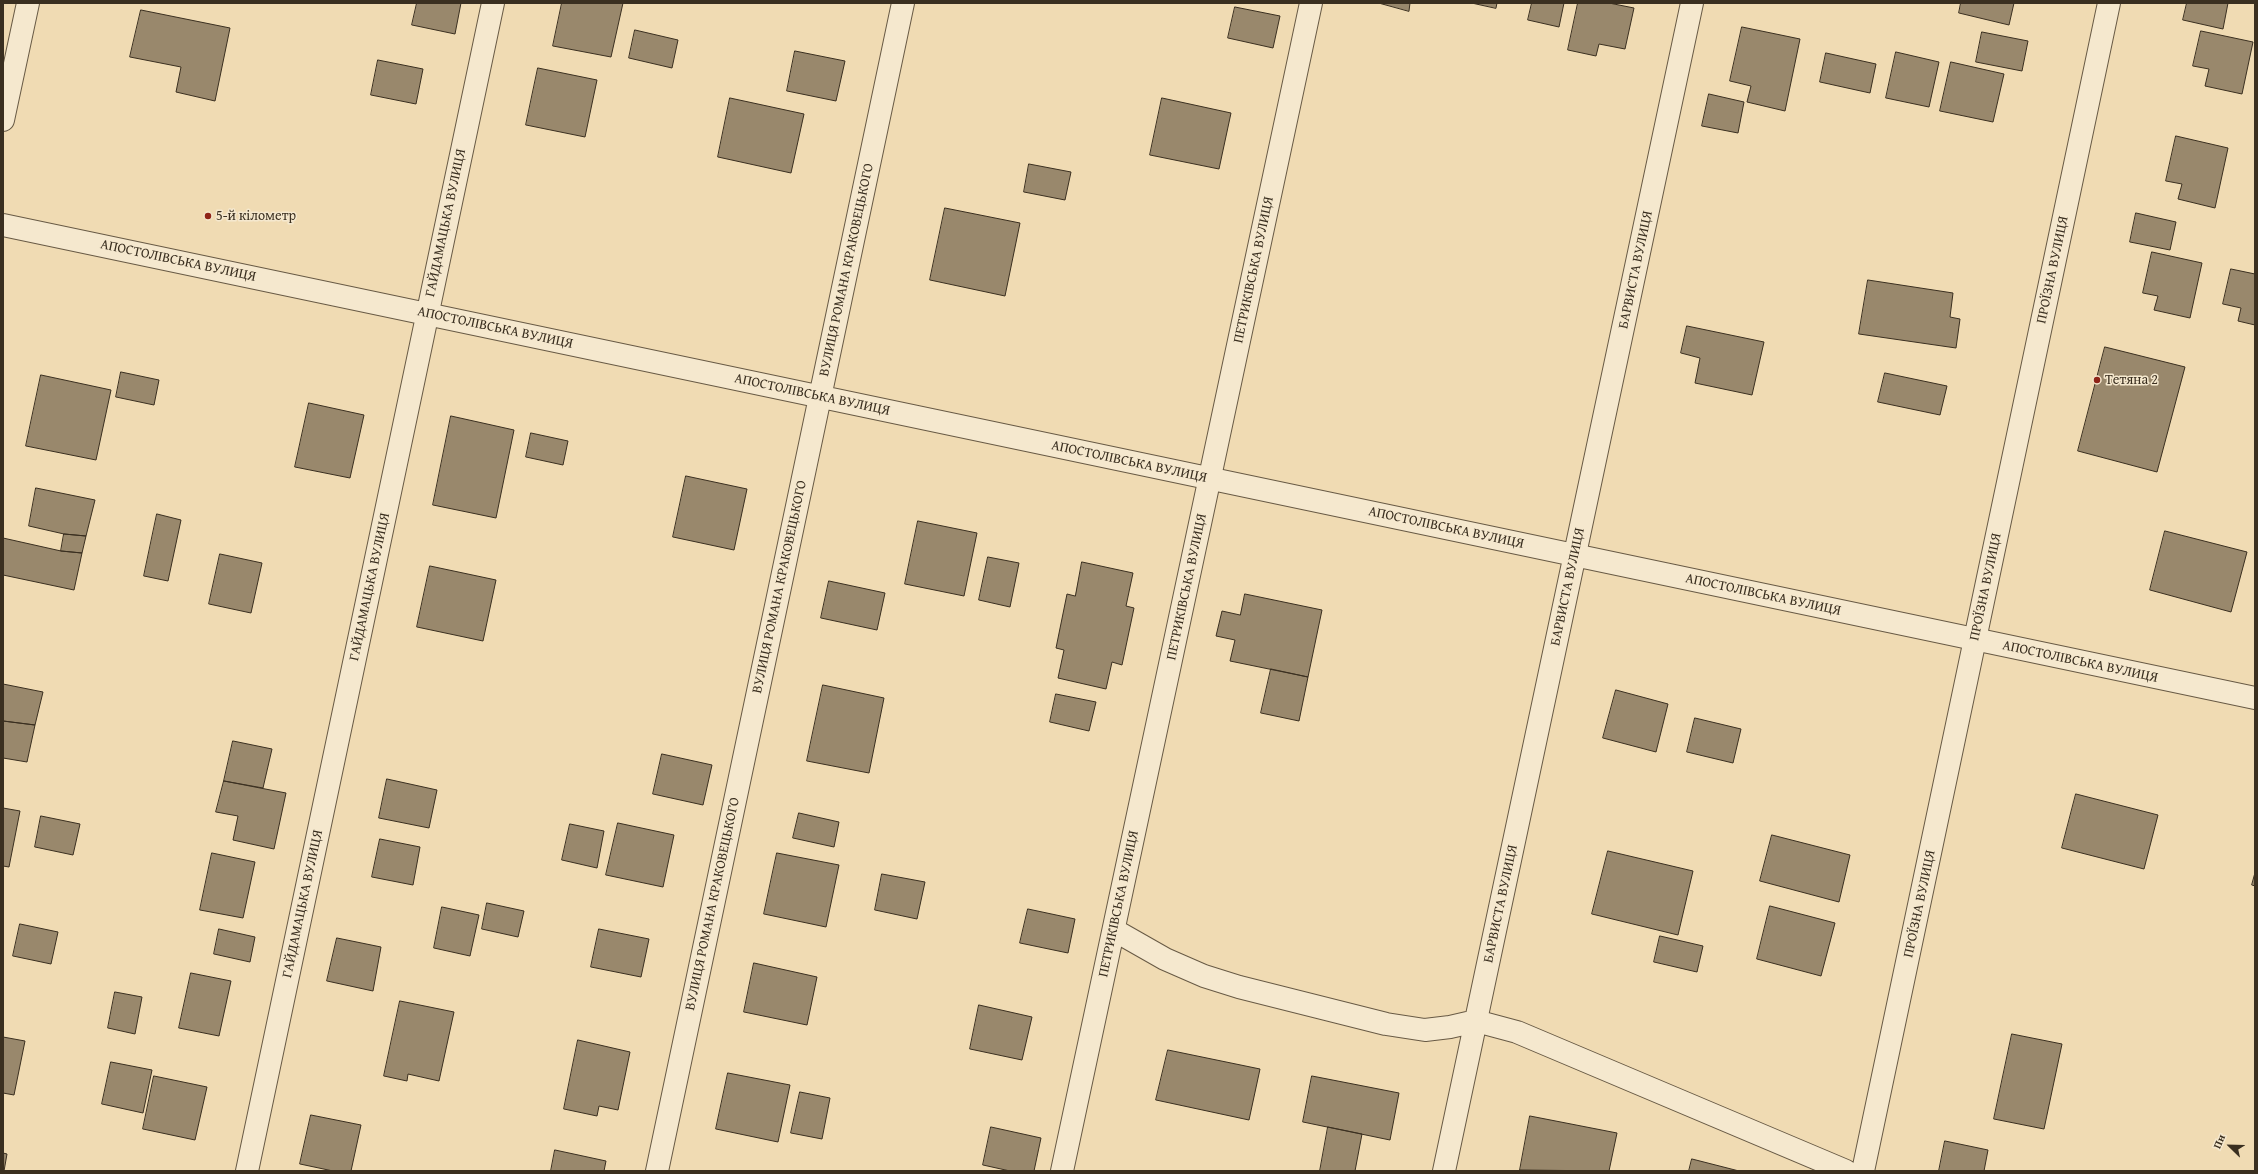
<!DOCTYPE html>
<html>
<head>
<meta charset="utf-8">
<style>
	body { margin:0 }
	#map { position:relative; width:2258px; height:1174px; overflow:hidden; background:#f0dbb3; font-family:"Gentium Book Plus",serif }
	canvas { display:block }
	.frame { position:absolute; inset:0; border:4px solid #3a2f20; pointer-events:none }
	.north { position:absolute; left:2210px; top:1126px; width:40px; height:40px; -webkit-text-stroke:3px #f5e8ce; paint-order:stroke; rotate:293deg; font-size:11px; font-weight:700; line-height:16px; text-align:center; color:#3a2f20 }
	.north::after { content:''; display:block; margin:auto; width:14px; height:18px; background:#3a2f20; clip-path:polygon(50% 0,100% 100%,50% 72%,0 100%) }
</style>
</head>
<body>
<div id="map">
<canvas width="2258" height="1174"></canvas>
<div class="frame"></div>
<div class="north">Пн</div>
</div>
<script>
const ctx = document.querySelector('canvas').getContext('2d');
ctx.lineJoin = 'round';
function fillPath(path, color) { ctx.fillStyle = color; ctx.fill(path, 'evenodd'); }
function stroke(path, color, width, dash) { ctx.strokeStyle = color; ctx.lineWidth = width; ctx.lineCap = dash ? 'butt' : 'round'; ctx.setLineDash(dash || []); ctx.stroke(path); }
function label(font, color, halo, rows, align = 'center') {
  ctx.font = font + ' "Gentium Book Plus",serif'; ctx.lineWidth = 3; ctx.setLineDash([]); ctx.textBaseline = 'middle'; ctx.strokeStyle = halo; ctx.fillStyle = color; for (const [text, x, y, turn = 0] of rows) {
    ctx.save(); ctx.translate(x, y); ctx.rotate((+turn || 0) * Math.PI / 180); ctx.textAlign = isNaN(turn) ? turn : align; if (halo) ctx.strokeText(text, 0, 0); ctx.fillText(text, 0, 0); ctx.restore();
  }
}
const building = new Path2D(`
	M417,3H461L455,34L412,25Z
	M562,3H623L611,57L553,46Z
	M1379,3H1410L1409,11Z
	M1472,3H1497L1496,8Z
	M1532,3H1564L1559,27L1528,20Z
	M1578,3H1609L1634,8L1625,49L1599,44L1596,56L1568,50Z
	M1961,3H2014L2009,25L1959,13Z
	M2187,3H2228L2223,29L2183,20Z
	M1235,7L1280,16L1273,48L1228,38Z
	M141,10L230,28L215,101L176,92L181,67L130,57Z
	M1742,27L1800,39L1785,111L1747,102L1751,86L1730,81Z
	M635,30L678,40L672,68L629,58Z
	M2201,31L2253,42L2242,94L2205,86L2209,69L2193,66Z
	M1982,32L2028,41L2022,71L1976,62Z
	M795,51L845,61L836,101L787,91Z
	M1896,52L1939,62L1929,107L1886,98Z
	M1826,53L1876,64L1870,93L1820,82Z
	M378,60L423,69L416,104L371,95Z
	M1951,62L2004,74L1993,122L1940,111Z
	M538,68L597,80L585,137L526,125Z
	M1709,94L1744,102L1738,133L1702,126Z
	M730,98L804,114L791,173L718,157Z
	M1162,98L1231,113L1219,169L1150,155Z
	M2176,136L2228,148L2215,208L2178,199L2182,184L2166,181Z
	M1029,164L1071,172L1065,200L1024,192Z
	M945,208L1020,223L1005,296L930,280Z
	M2136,213L2176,222L2170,250L2130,242Z
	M2152,252L2202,263L2190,318L2154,310L2158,296L2143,293Z
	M2231,269L2255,274V325L2238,321L2241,308L2223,304Z
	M1868,280L1953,293L1950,317L1960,319L1956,348L1859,334Z
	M1687,326L1764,342L1752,395L1695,383L1700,358L1681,353Z
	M2105,347L2185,367L2157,472L2078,451Z
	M121,372L159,380L154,405L116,397Z
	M1885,373L1947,386L1940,415L1878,402Z
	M41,375L111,390L96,460L26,446Z
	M309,403L364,415L350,478L295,467Z
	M451,416L514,430L496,518L433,505Z
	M531,433L568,441L563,465L526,457Z
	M686,476L747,489L734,550L673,537Z
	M36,488L95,500L86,536L64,534L29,526Z
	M157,514L181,520L168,581L144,576Z
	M918,521L977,533L964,596L905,584Z
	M2165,531L2247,552L2231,612L2150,590Z
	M64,534L86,536L82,553L61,551Z
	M3,538L61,551L82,553L74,590L3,575Z
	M220,554L262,563L251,613L209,604Z
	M988,557L1019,563L1010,607L979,600Z
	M1082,562L1133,573L1126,606L1134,608L1122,665L1112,662L1106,689L1058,678L1064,650L1056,648L1067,594L1075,596Z
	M430,566L496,580L483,641L417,627Z
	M829,581L885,593L877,630L821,618Z
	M1245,594L1322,610L1308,677L1230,661L1235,640L1216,636L1222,611L1240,615Z
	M1271,669L1308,677L1299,721L1261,713Z
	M3,684L43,692L35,725L3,721Z
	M823,685L884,698L869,773L807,761Z
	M1616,690L1668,704L1656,752L1603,738Z
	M1056,694L1096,702L1089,731L1050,722Z
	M1695,718L1741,729L1733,763L1687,752Z
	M3,721L35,725L27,762L3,758Z
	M233,741L272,749L263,788L224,781Z
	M662,754L712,765L703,805L653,794Z
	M387,779L437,790L429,828L379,818Z
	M224,781L286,793L274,849L233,840L238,816L216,812Z
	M2076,794L2158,815L2144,869L2062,848Z
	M3,808L20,811L9,867L3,866Z
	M799,813L839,822L834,847L793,838Z
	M41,816L80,824L73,855L35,847Z
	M618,823L674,835L663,887L606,875Z
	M570,824L604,831L597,868L562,860Z
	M1772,835L1850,855L1839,902L1760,881Z
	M380,839L420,847L413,885L372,877Z
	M1608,851L1693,871L1678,935L1592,914Z
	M212,853L255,862L243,918L200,910Z
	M777,853L839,865L826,927L764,914Z
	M2255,873V886L2252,885Z
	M882,874L925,882L917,919L875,910Z
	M487,903L524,911L518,937L482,929Z
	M1770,906L1835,923L1821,976L1757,959Z
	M442,907L479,915L470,956L434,948Z
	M1028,909L1075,919L1068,953L1020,943Z
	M20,924L58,932L51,964L13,956Z
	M219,929L255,937L250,962L214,954Z
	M599,929L649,939L641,977L591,967Z
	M1660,936L1703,946L1697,972L1654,962Z
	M337,938L381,947L373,991L327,981Z
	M754,963L817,977L807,1025L744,1012Z
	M191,973L231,981L219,1036L179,1028Z
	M115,992L142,997L135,1034L108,1028Z
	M400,1001L454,1012L439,1081L408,1074L407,1081L384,1076Z
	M979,1005L1032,1017L1022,1060L970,1049Z
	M2012,1034L2062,1044L2044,1129L1994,1119Z
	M3,1037L25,1041L14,1095L3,1093Z
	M578,1040L630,1052L618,1110L599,1106L597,1116L564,1109Z
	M1168,1050L1260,1069L1249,1120L1156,1100Z
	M111,1062L152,1070L143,1113L102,1104Z
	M728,1073L790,1085L778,1142L716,1129Z
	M154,1076L207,1087L195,1140L143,1129Z
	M1312,1076L1399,1093L1390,1140L1303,1122Z
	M800,1092L830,1098L822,1139L791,1133Z
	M311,1115L361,1125L351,1171H333L300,1164Z
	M1530,1116L1617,1133L1609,1171L1520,1170Z
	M991,1127L1041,1138L1034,1171H1010L983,1165Z
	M1328,1127L1362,1134L1355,1171H1320Z
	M1945,1141L1988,1150L1984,1171H1939Z
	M555,1150L606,1161L604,1171H551Z
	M3,1153L7,1154L4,1171H3Z
	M1692,1159L1739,1171H1689Z`);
const minor = new Path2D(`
	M3,120L28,3
	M3,225L2255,698
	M1114,930L1165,959L1204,976L1239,987L1386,1024L1425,1030L1450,1027L1476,1021L1517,1032L1846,1171
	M247,1171L493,3
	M657,1171L903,3
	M1062,1171L1311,3
	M1444,1171L1692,3
	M1863,1171L2109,3`);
const markers = [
	[208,216,4,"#8f2418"],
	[2097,380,4,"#8f2418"]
];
const poiNames = [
	["5-й кілометр",216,216],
	["Тетяна 2",2105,380]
];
const streetNames = [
	["ГАЙДАМАЦЬКА ВУЛИЦЯ",446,223,-78],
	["АПОСТОЛІВСЬКА ВУЛИЦЯ",178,261,12],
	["ВУЛИЦЯ РОМАНА КРАКОВЕЦЬКОГО",847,270,-78],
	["ПЕТРИКІВСЬКА ВУЛИЦЯ",1254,270,-78],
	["БАРВИСТА ВУЛИЦЯ",1636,270,-78],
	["ПРОЇЗНА ВУЛИЦЯ",2053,270,-78],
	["АПОСТОЛІВСЬКА ВУЛИЦЯ",495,328,12],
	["АПОСТОЛІВСЬКА ВУЛИЦЯ",812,395,12],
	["АПОСТОЛІВСЬКА ВУЛИЦЯ",1129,462,12],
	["АПОСТОЛІВСЬКА ВУЛИЦЯ",1446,528,12],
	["ГАЙДАМАЦЬКА ВУЛИЦЯ",370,587,-78],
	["ВУЛИЦЯ РОМАНА КРАКОВЕЦЬКОГО",780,587,-78],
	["ПЕТРИКІВСЬКА ВУЛИЦЯ",1187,587,-78],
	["БАРВИСТА ВУЛИЦЯ",1568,587,-78],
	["ПРОЇЗНА ВУЛИЦЯ",1986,587,-78],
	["АПОСТОЛІВСЬКА ВУЛИЦЯ",1763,595,12],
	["АПОСТОЛІВСЬКА ВУЛИЦЯ",2080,662,12],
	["ГАЙДАМАЦЬКА ВУЛИЦЯ",303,904,-78],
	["ВУЛИЦЯ РОМАНА КРАКОВЕЦЬКОГО",713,904,-78],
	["ПЕТРИКІВСЬКА ВУЛИЦЯ",1119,904,-78],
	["БАРВИСТА ВУЛИЦЯ",1501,904,-78],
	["ПРОЇЗНА ВУЛИЦЯ",1920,904,-78]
];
fillPath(building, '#99886c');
stroke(building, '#3a2f20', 1);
stroke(minor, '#685a45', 24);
stroke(minor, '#f5e8ce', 22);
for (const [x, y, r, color] of markers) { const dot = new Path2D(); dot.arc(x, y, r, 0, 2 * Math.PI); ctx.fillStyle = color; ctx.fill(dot); stroke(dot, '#f5e8ce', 1.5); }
label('14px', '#3a2f20', '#f5e8ce', poiNames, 'left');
label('14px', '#3a2f20', '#f5e8ce', streetNames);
</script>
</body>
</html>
